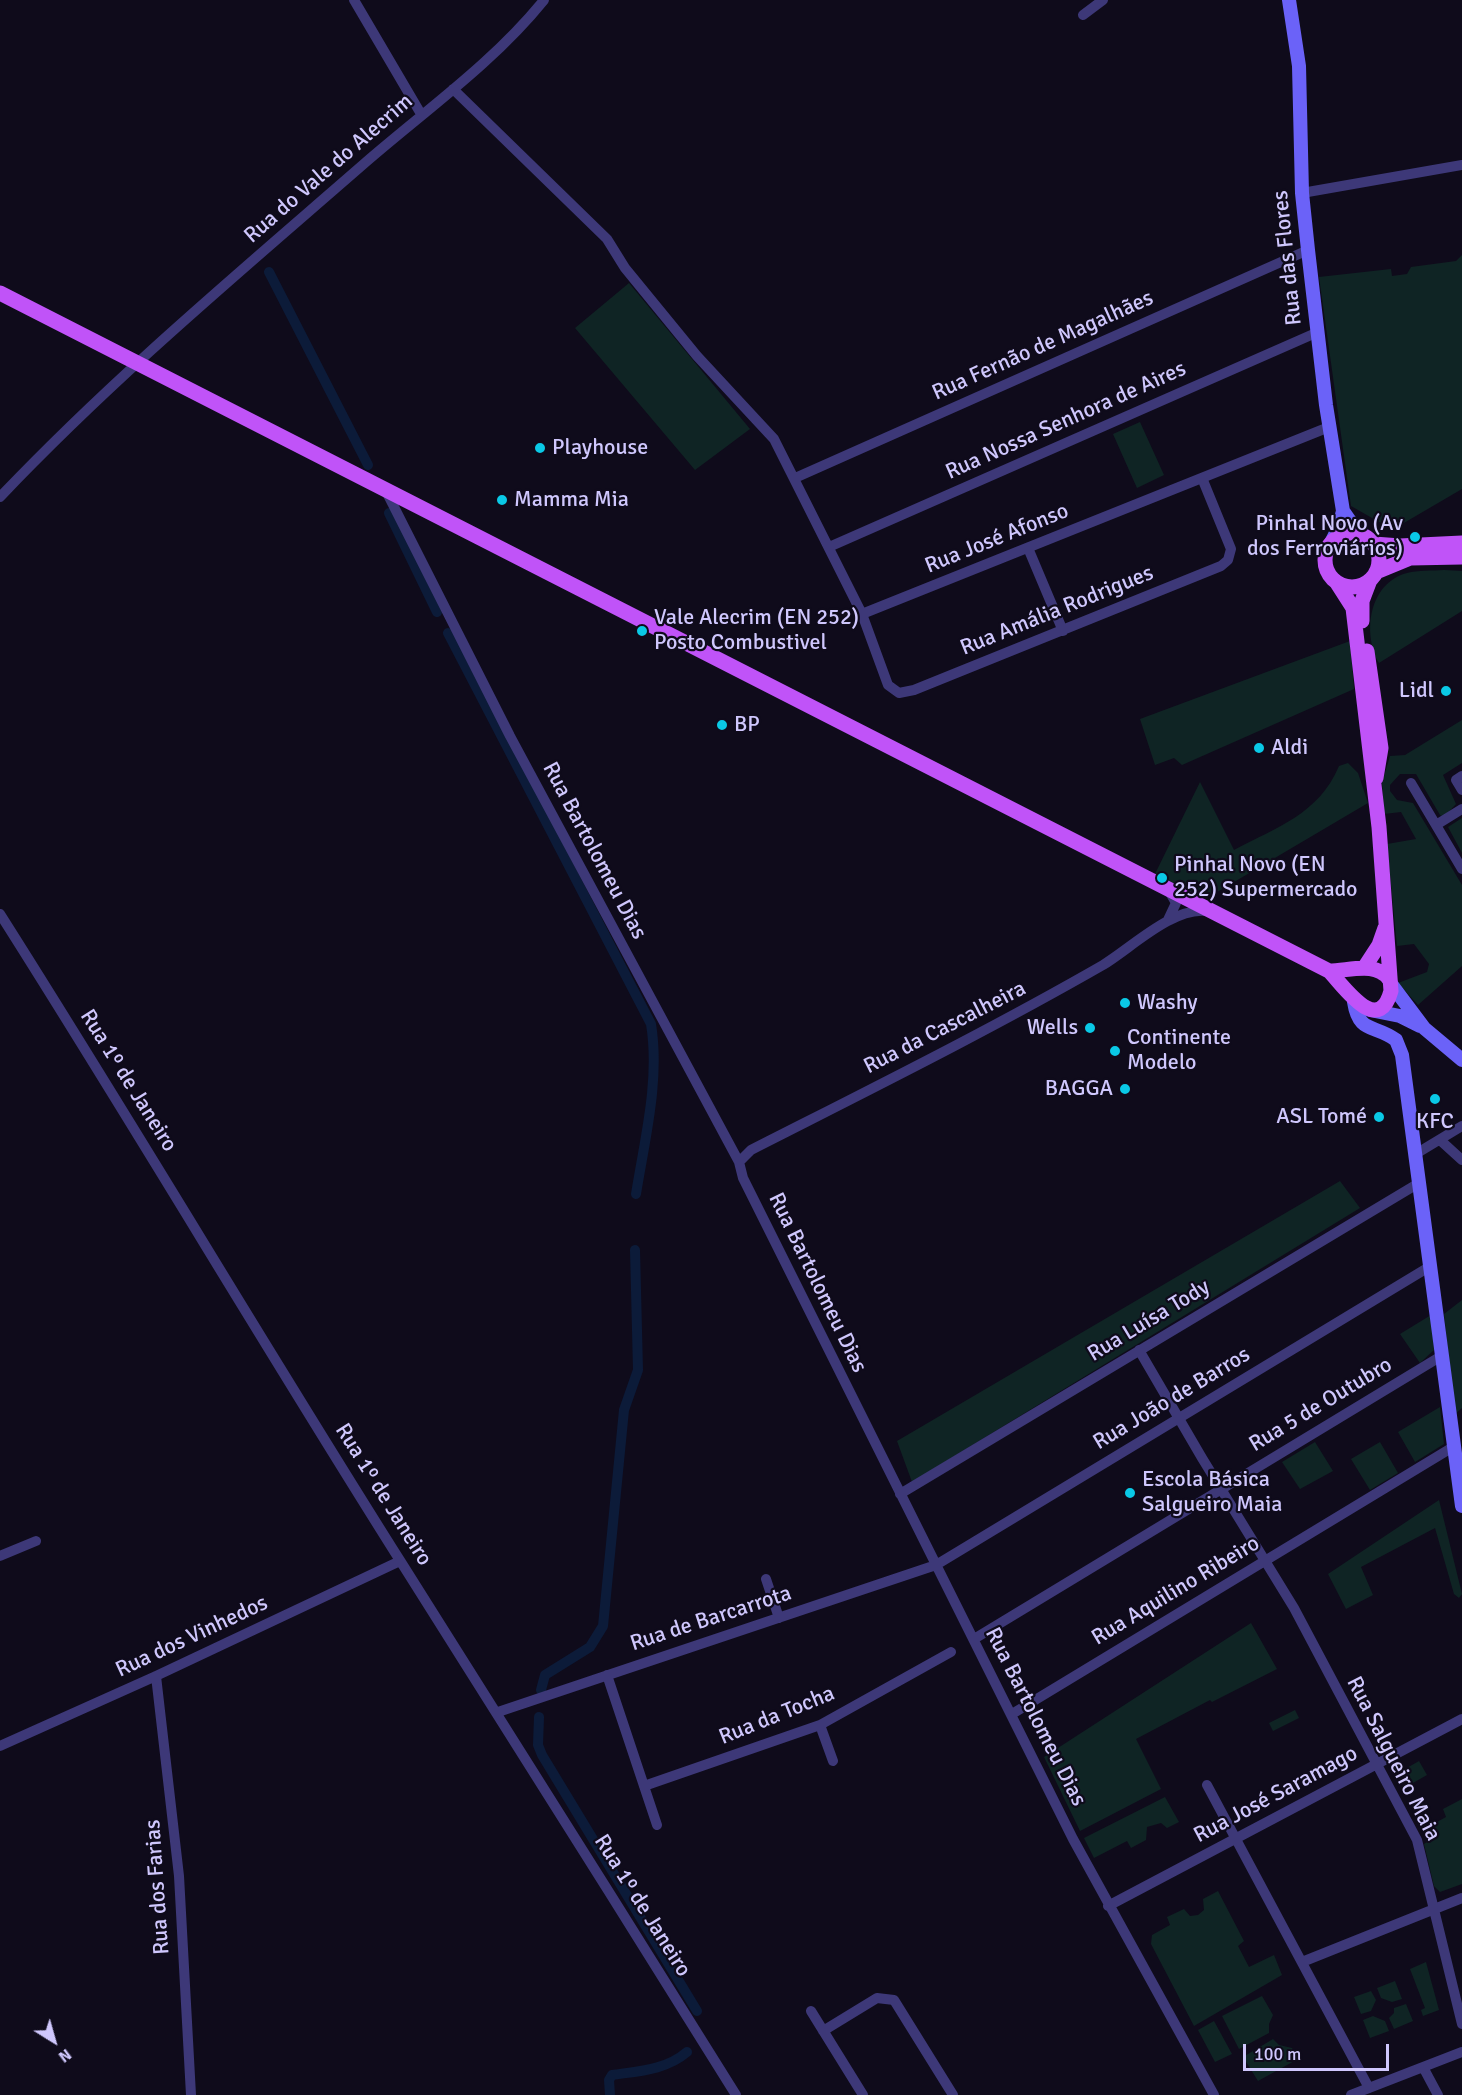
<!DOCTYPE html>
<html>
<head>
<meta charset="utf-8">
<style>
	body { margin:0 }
	#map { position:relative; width:1462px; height:2095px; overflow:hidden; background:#0f0b1b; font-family:Signika,sans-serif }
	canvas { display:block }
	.north { position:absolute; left:24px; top:2011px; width:60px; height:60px; -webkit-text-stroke:4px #0f0b1b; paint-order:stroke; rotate:143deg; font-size:16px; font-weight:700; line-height:24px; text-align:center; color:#cfc7fd }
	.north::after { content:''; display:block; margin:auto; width:21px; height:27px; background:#cfc7fd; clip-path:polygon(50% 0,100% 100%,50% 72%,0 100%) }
	.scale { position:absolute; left:1243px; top:2044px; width:146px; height:27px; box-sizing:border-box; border:3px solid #cfc7fd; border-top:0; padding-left:8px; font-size:18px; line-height:21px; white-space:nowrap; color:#cfc7fd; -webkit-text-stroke:4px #0f0b1b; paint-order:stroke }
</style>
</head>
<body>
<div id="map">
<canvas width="1462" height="2095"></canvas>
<div class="north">N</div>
<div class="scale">100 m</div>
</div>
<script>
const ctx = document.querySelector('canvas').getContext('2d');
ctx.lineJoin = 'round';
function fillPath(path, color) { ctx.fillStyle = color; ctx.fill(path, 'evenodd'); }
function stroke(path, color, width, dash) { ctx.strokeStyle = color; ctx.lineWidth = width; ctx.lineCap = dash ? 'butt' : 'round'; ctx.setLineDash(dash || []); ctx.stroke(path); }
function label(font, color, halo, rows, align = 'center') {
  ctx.font = font + ' Signika,sans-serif'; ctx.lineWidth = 4.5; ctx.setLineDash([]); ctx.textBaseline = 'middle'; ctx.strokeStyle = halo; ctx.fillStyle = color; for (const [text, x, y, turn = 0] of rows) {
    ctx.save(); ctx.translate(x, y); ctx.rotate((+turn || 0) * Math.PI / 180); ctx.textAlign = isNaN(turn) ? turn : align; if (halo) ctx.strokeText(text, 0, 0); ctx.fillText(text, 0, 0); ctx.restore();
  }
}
const green = new Path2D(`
	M1462,255V489L1397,527L1379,522L1351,506L1319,277L1391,269L1392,276L1407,274L1411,267L1456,261Z
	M629,283L750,429L695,470L575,328Z
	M1140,422L1164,475L1137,488L1113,434Z
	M1444,570L1462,571V611L1379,663C1362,633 1369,583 1407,573C1418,570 1432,571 1444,570Z
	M1350,641L1354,689L1182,765L1174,758L1155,765L1140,719Z
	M1462,720V763L1443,775L1456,804L1444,817L1440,815L1416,774H1400L1390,785V791L1397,800L1413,803L1462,885V966L1418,1005L1398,983L1427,972L1429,964L1414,944L1397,946L1387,844L1416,839L1401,812L1384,814L1382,783L1390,756L1405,755Z
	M1348,763L1358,773L1368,803L1207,898L1154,876L1200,782L1234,850C1277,827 1319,814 1339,766Z
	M1462,818V853L1448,827Z
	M1340,1181L1360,1208L912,1482L897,1441Z
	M1462,1300V1408L1455,1414L1444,1314Z
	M1431,1315L1434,1350L1420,1363L1400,1334Z
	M1440,1407L1444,1444L1415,1462L1398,1432Z
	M1315,1442L1333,1471L1300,1489L1282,1462Z
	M1380,1442L1398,1473L1370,1490L1351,1459Z
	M1439,1500L1462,1594L1459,1598L1454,1594L1435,1528L1361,1567L1373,1595L1346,1609L1328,1574Z
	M1251,1623L1277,1669L1212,1702L1210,1700L1136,1739L1161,1789L1080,1831L1044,1757Z
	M1295,1710L1299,1718L1273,1731L1269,1723Z
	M1419,1761L1427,1775L1413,1783L1405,1769Z
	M1165,1797L1179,1822L1167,1828L1161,1823L1147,1827L1146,1840L1131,1848L1127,1841L1094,1858L1084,1838Z
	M1462,1799V1884L1440,1892L1434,1886L1424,1844L1430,1840L1426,1828L1446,1817L1443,1809Z
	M1218,1891L1244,1941L1238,1946L1249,1967L1274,1955L1282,1975L1194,2026L1151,1944L1152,1935L1170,1925L1167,1917L1184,1909L1190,1916L1198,1915L1204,1910L1203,1899Z
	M1426,1962L1439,2010L1423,2016L1421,2010L1425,2008L1410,1969Z
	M1395,1981L1402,1999L1392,2002L1381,1998L1377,1988Z
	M1371,1991L1376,2000L1371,2011L1361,2014L1354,1997Z
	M1262,1996L1273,2015L1269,2024V2033L1239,2049L1222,2016Z
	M1406,2004L1413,2021L1394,2029L1389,2018L1394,2013V2008Z
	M1373,2016L1385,2021L1389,2031L1370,2038L1363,2020Z
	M1214,2021L1232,2054L1215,2062L1198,2030Z
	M1273,2039L1279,2045L1292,2048L1298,2059L1258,2081L1243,2057Z`);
const canal = new Path2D(`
	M269,272L368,465
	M389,513L437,612
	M448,633L651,1024C660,1080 645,1138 636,1194
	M541,1690L545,1675L590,1647L603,1626L624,1410L638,1370L635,1250
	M539,1717L538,1745L542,1755L697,2011
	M610,2095L609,2080L612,2075C639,2071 666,2070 687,2052`);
const street = new Path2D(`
	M354,0L421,114
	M1083,15L1103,0
	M453,89L607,239L625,268L697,356L774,439L862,614L888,685L899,693L914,690L1221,566L1228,560L1231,549L1202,478
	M1302,193L1462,165
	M795,478L1308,250
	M385,489L510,736L739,1162L743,1178L1073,1839L1214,2095
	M0,497C114,377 241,271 366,162C426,110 494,62 544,0
	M829,547L1318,332
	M1028,548L1063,631
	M862,614L1329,427
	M1462,776L1456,780L1462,790
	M1411,783L1462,869
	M1436,825L1462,809
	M0,914C136,1128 265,1347 401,1562C513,1739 625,1917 736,2095
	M1168,920L1176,903L1168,889
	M1440,1140L1462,1160
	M1414,1155L1462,1126
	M739,1162L751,1150C869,1090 988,1031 1103,965C1131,948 1173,907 1206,911
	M1139,1350L1202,1458L1294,1608L1417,1840L1462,2024
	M900,1494L1419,1183
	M0,1556L36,1541
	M766,1579L779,1618
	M974,1639L1443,1355
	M607,1675L657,1825
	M156,1676L179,1876L191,2095
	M498,1712L936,1565L1429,1267
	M1012,1714L1453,1447
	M820,1725L833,1761
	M0,1746L156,1676L400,1561
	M1207,1785L1369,2088
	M644,1786L820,1725L951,1652
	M1108,1906L1462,1719
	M1302,1962L1462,1898
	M811,2011L863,2095
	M823,2031L877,1998L894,2000L953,2095
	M1423,2067L1438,2095
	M1351,2095L1462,2052`);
const secondary = new Path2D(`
	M1289,0L1299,66L1302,193L1308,250L1326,405L1343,511L1338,529L1331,543
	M1343,511L1359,534
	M1391,984L1424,1028L1462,1060
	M1354,1002C1359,1034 1374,1024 1396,1040L1402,1055L1462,1506
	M1370,1010L1400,1016L1420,1026`);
const primary = new Path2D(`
	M0,293L1329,971C1343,985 1378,1038 1391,991L1379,827L1353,608L1337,583
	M1325 560a27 27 0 1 1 54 0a27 27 0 1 1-54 0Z
	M1374,544L1400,546L1462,543
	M1376,572L1410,558L1462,557
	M1362,621V601L1370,580
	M1367,651L1381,748L1376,778
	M1364,968L1379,945L1385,928
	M1329,971C1349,971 1376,961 1389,979`);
const markers = [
	[540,448,6,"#0ac9e6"],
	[502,500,6,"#0ac9e6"],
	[1415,537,6,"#0ac9e6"],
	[642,631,6,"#0ac9e6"],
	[1446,691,6,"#0ac9e6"],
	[722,725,6,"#0ac9e6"],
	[1259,748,6,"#0ac9e6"],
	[1162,878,6,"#0ac9e6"],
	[1125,1003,6,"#0ac9e6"],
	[1090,1028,6,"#0ac9e6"],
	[1115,1051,6,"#0ac9e6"],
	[1125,1089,6,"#0ac9e6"],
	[1435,1099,6,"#0ac9e6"],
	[1379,1117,6,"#0ac9e6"],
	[1130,1493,6,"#0ac9e6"]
];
const streetNames = [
	["Rua do Vale do Alecrim",329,169,-41],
	["Rua das Flores",1288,258,-96],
	["Rua Fernão de Magalhães",1043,346,-24],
	["Rua Nossa Senhora de Aires",1066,421,-24],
	["Rua José Afonso",997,539,-22],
	["Rua Amália Rodrigues",1057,611,-22],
	["Rua Bartolomeu Dias",594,851,62],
	["Rua da Cascalheira",945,1028,-27],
	["Rua 1º de Janeiro",128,1081,58],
	["Rua Bartolomeu Dias",817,1283,64],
	["Rua Luísa Tody",1149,1321,-31],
	["Rua João de Barros",1172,1399,-31],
	["Rua 5 de Outubro",1321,1405,-31],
	["Rua 1º de Janeiro",383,1495,58],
	["Rua Aquilino Ribeiro",1176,1591,-31],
	["Rua de Barcarrota",711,1619,-18],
	["Rua dos Vinhedos",192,1637,-25],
	["Rua da Tocha",777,1716,-22],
	["Rua Bartolomeu Dias",1035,1717,63],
	["Rua Salgueiro Maia",1393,1759,63],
	["Rua José Saramago",1276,1795,-28],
	["Rua dos Farias",158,1887,-94],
	["Rua 1º de Janeiro",642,1906,58]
];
const poiNames = [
	["Playhouse",552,448],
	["Mamma Mia",514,500],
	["Pinhal Novo (Av",1403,524,"right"],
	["dos Ferroviários)",1403,549,"right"],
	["Vale Alecrim (EN 252)",654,618],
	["Posto Combustivel",654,643],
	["Lidl",1434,691,"right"],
	["BP",734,725],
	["Aldi",1271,748],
	["Pinhal Novo (EN",1174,865],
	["252) Supermercado",1174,890],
	["Washy",1137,1003],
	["Wells",1078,1028,"right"],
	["Continente",1127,1038],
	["Modelo",1127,1063],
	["BAGGA",1113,1089,"right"],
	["ASL Tomé",1367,1117,"right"],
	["KFC",1435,1122,"center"],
	["Escola Básica",1142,1480],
	["Salgueiro Maia",1142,1505]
];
fillPath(green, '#0f2424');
stroke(canal, '#0c1b39', 10);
stroke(street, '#3d3878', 10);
stroke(secondary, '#6b62f8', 14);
stroke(primary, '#c053f8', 15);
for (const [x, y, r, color] of markers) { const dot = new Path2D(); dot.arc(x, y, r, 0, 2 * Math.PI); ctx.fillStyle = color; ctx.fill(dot); stroke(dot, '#0f0b1b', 2); }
label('22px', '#cfc7fd', '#0f0b1b', streetNames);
label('22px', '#cfc7fd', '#0f0b1b', poiNames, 'left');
</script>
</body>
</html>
